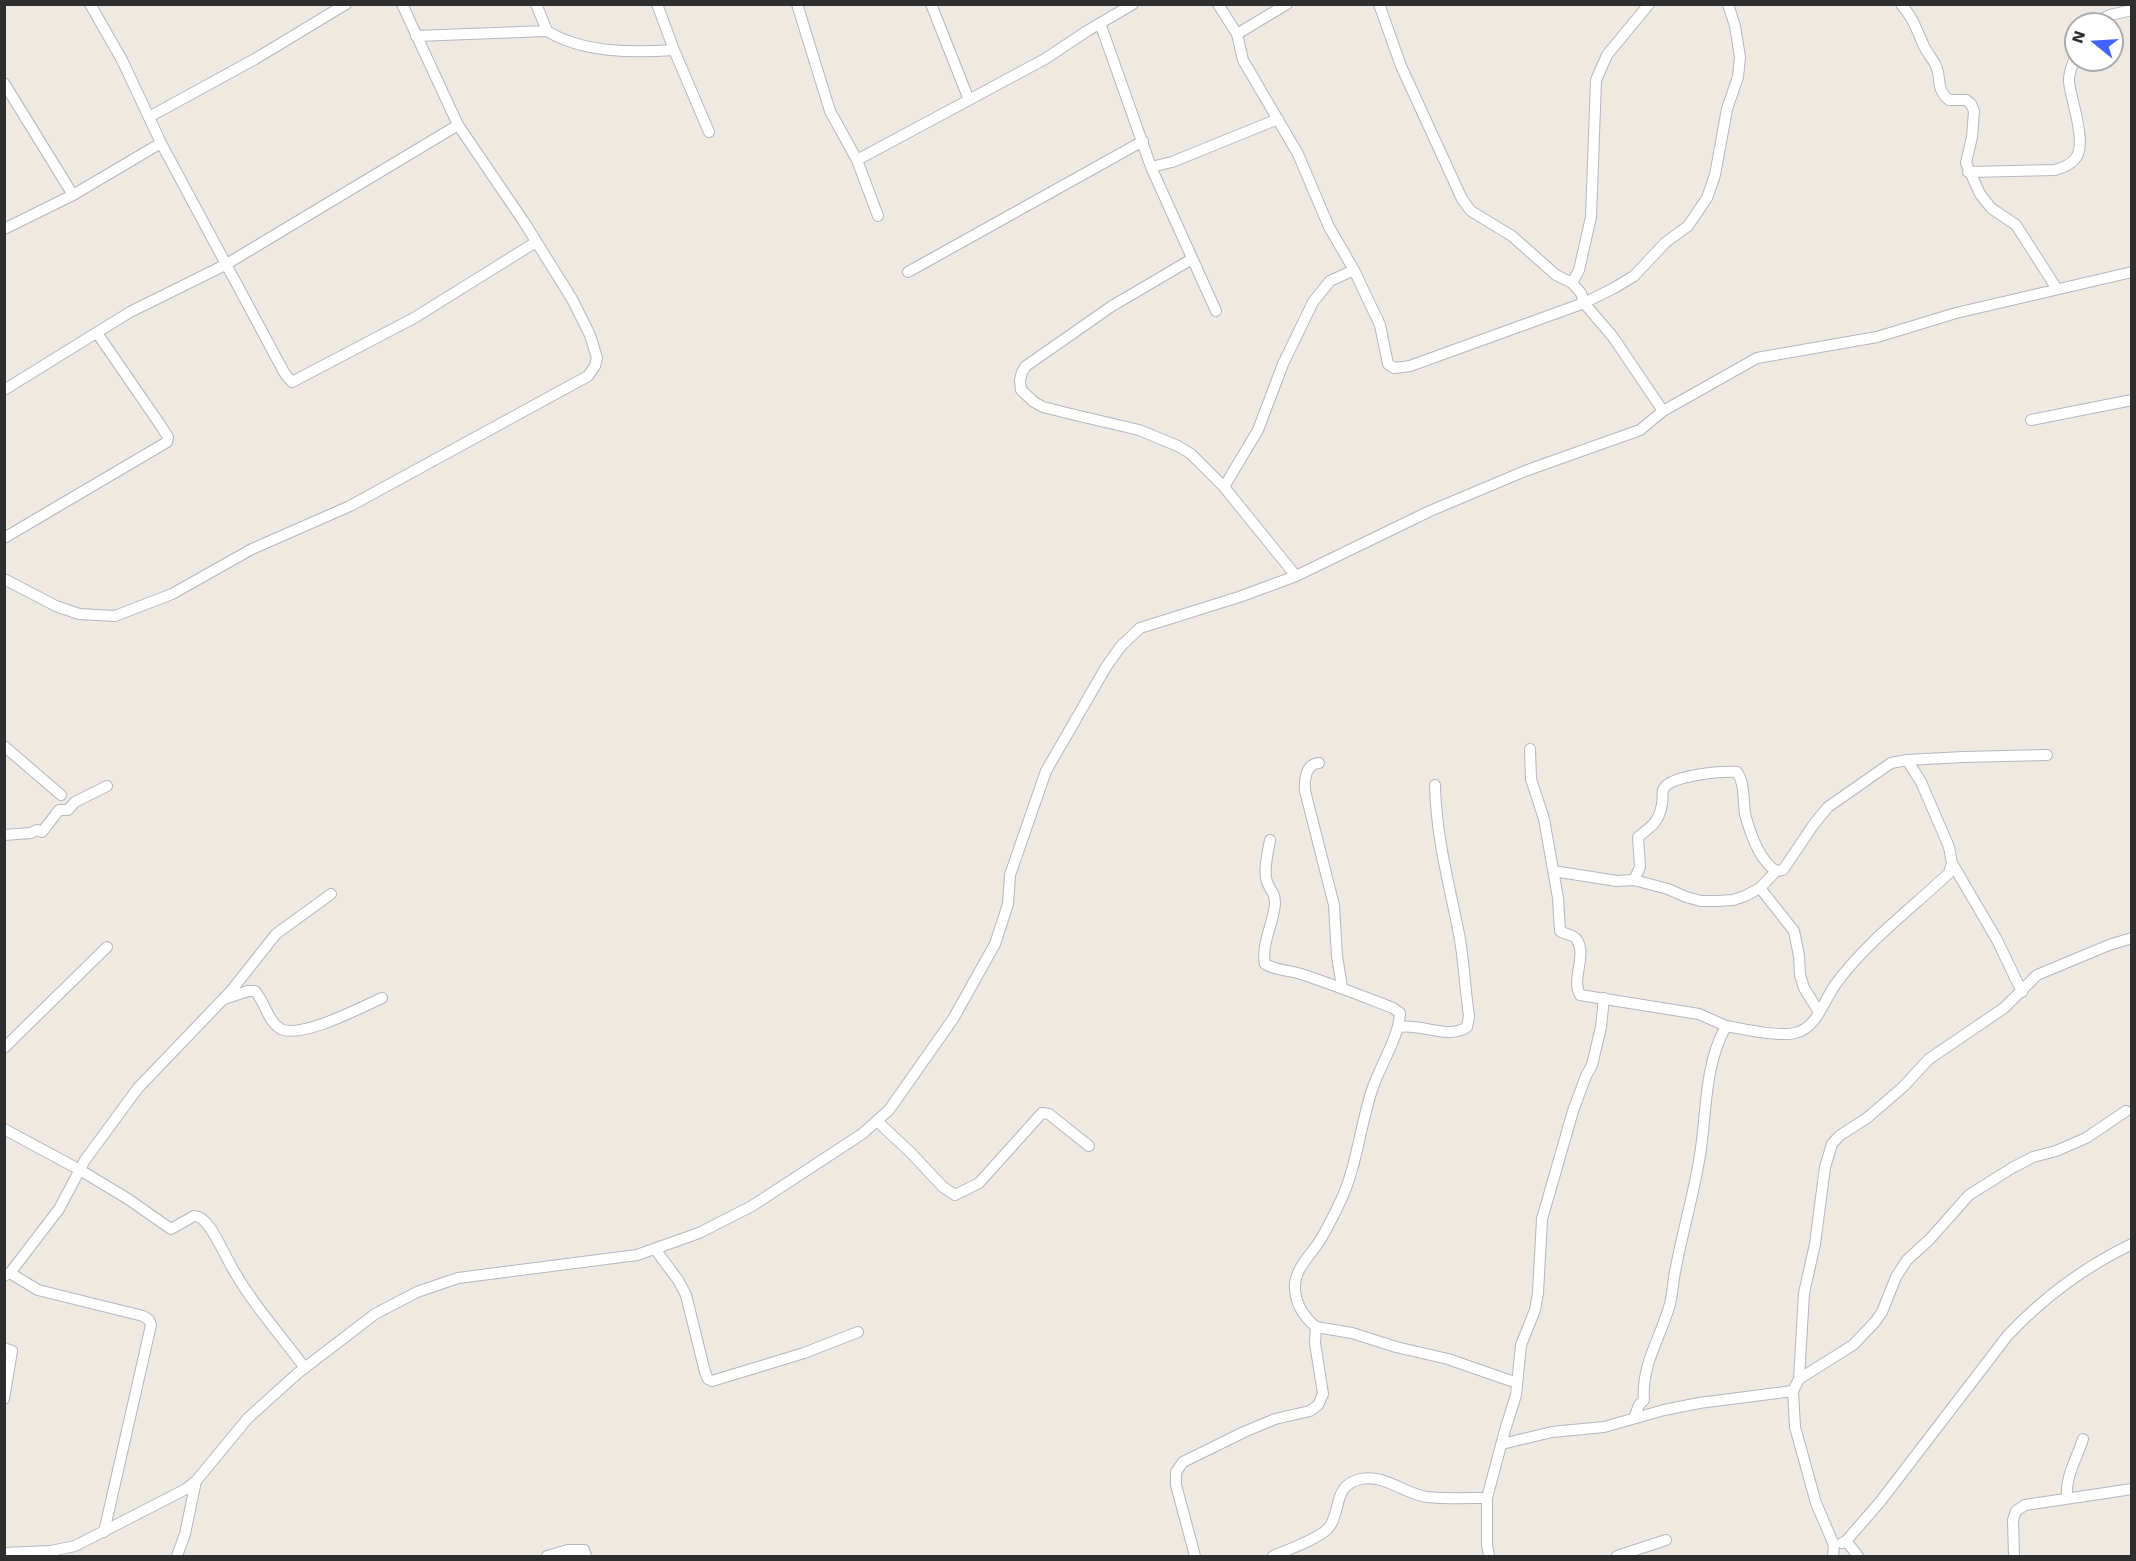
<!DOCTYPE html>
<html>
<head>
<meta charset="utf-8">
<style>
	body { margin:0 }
	#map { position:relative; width:2136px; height:1561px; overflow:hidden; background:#efe9e1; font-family:"Work Sans",sans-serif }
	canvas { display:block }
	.frame { position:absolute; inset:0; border:6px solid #2e2e2e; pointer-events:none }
	.north { position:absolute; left:2064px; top:12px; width:60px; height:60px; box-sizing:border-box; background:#fff; border:2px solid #ababab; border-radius:50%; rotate:288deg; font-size:16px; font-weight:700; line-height:24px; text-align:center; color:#2e2e2e }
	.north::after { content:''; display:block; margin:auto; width:21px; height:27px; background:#4264fb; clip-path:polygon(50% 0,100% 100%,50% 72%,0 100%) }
</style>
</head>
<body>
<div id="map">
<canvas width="2136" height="1561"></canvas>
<div class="frame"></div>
<div class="north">N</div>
</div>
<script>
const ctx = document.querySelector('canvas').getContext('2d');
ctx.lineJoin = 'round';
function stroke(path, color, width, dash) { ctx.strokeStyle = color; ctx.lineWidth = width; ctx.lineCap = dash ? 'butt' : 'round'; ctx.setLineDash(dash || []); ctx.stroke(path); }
const street = new Path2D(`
	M90,4L122,60L161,143L285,374L292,382L414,318L536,242
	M536,4L547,31
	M657,4L674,50L709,132
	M797,4L830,111L857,160L878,216
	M931,4L969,100
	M1218,4L1237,34L1243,60L1298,154L1329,227L1354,270L1380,325L1388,364L1394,368L1410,366L1584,303L1614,288L1634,276L1666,242L1688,226L1707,198L1715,175L1727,109L1738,77L1740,57L1735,26L1728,4
	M1379,4L1401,66L1462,199L1471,211L1512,236L1556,275L1572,283L1581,293L1584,303L1613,337L1663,411
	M1901,4C1915,21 1915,27 1924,46C1927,53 1933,59 1936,66C1942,80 1935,88 1949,100H1966L1971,104L1974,111L1972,137L1966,163L1980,194L1991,208L2016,225L2057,289
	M1100,23L1151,167L1216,311
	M2093,24L2110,15L2132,10
	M1237,34L1287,4
	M416,36L547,31C583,53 633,53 674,50
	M4,83L73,195
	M149,117L255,59L346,4
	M857,160L1045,59L1087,31L1133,4
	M1151,167L1172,162L1278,119
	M1968,172L2055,170C2062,168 2070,165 2075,159C2088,144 2071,101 2069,82C2068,74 2073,63 2076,55
	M4,229L73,195L161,143
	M1192,259L1112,306L1026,366L1022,372L1020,380L1021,390L1034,402L1043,407L1071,414L1139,430L1178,446L1191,454L1224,487L1296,576
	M908,272L1143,141
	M1572,283L1579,270L1591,217L1596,80L1607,55L1649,4
	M4,390L130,312L225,265L458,125
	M2031,420L2132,400
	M1224,487L1258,430L1283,364L1313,302L1330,281L1354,270
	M4,538L167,442L168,437L159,423L97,333
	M4,579L56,606L79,614L115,616L172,594L252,549L350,506L588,376L595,366L597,358L590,335L572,299L524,222L458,125L402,4
	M4,746L61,795
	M1530,749L1531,779L1544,819L1558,898L1560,931C1565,935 1574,934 1577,940C1587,956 1571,979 1580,995L1699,1014L1726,1026C1704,1066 1707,1111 1700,1155C1694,1193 1683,1230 1676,1267C1673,1279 1673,1292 1670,1304C1661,1337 1641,1365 1644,1400L1639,1405L1634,1418
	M1319,763C1306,764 1304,779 1305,791L1334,905L1337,956L1342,987
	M4,835L31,833L37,830L42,832L59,810H68L75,802L107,786
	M1952,863L1997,940L2022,992
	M1553,871L1617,881L1634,880L1668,889L1686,897L1701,901H1717L1733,900L1745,896L1760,888L1776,871L1783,870L1814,824L1828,807L1891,763L1907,760L1963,757L2047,755
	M1634,880L1640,867L1638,837C1652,826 1659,822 1662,804C1663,800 1662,794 1663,790C1668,775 1723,771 1737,772C1745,784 1743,800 1745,814C1750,833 1759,860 1776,871
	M1760,888L1794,931L1799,956L1800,975L1804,988L1819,1012
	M224,999L248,991H255C265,1002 268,1022 281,1029C301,1039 362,1007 382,998
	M1726,1026C1744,1029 1777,1037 1795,1033C1817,1028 1823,1002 1835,985C1866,942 1911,909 1949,873L1952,863L1949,847L1921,782L1907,760
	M1399,1027C1421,1023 1447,1040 1467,1027L1469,1016C1465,989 1464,961 1459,934C1449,884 1436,836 1435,785
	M4,1048L107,947
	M877,1121L911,1153L943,1187L955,1195L979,1183L1042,1113L1049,1114L1089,1146
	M4,1129L80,1170L128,1199L171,1229L194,1216C208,1215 222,1250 229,1262C249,1300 279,1333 305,1368
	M655,1249L678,1280L686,1295L705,1372L708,1379L712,1381L804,1353L858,1332
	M10,1273L38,1290L143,1316L149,1320L151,1325L104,1532
	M4,1276L10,1273L59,1209L85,1160L138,1088L231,991L276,934L331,894
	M1316,1327L1352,1333L1396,1347L1448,1359L1517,1383
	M4,1348L12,1351L4,1399
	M1799,1379L1853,1345L1875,1322L1882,1312L1896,1277L1907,1260L1930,1239L1969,1195L2012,1168L2033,1157L2056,1151L2086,1138L2126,1111
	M1502,1444L1552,1432L1604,1427L1664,1410L1699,1403L1793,1391
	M2067,1497C2065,1477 2077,1458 2083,1439
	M1846,1541L1880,1502L2008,1335C2044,1297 2084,1267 2132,1244
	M1842,1543L1846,1541L1858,1556
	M4,1553L51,1551L75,1546L186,1489L196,1481L248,1418L298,1373L375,1314L417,1292L458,1278L637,1255L699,1233L752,1206L862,1134L889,1110L953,1019L995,944L1008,904L1010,875L1046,771L1106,667L1121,646L1140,628L1239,597L1296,576L1430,511L1525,471L1640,430L1663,411L1757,358L1877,337L1956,313L2132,272
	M177,1556L185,1534L196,1481
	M547,1556L568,1550H584L586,1556
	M1195,1556L1176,1485V1472L1183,1462L1244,1432L1275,1419L1310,1411L1318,1405L1323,1394L1315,1343L1316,1327C1303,1316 1294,1302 1295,1284C1297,1265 1314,1252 1322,1237C1329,1225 1335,1213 1341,1200C1357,1166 1360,1126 1372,1090C1380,1065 1399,1038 1400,1013L1393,1008C1362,996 1332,984 1301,974C1289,970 1277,971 1265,964C1261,944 1273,925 1275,904C1275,892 1271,892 1267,882C1263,871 1268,852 1270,840
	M1273,1556C1287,1550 1322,1538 1330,1526C1341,1510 1333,1485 1361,1479C1384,1474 1405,1494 1427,1497C1446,1499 1467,1498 1487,1498
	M1489,1556L1487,1544V1498L1505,1430L1516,1395L1521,1345L1535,1310L1538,1293L1542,1219L1573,1111L1586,1076L1592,1065L1601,1027L1604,998
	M1617,1556L1666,1540
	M1833,1556L1834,1545L1816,1503L1795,1427L1793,1391L1799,1379L1804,1293L1815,1244L1825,1167L1832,1144L1839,1136L1867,1118L1903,1087L1929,1059L2004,1008L2037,975L2109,945L2132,938
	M2014,1556L2013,1520L2016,1511L2025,1505L2132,1489`);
stroke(street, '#b4b7c1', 12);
stroke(street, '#fff', 10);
</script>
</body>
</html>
